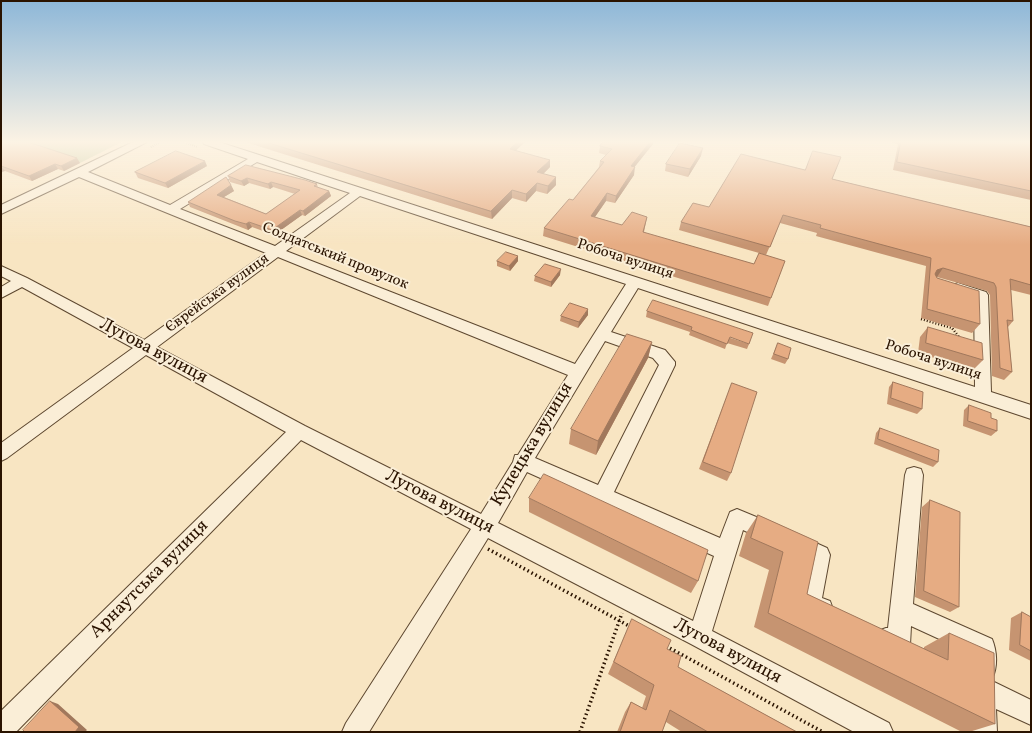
<!DOCTYPE html>
<html>
<head>
<meta charset="utf-8">
<style>
	body { margin:0 }
	#map { position:relative; width:1032px; height:733px; overflow:hidden; background:#f8e5c2; font-family:Vollkorn,serif }
	canvas { display:block }
	.frame { position:absolute; inset:0; border:2px solid #2a1300; pointer-events:none }
</style>
</head>
<body>
<div id="map">
<canvas width="1032" height="733"></canvas>
<div class="frame"></div>
</div>
<script>
const ctx = document.querySelector('canvas').getContext('2d');
ctx.lineJoin = 'round';
function fillPath(path, color) { ctx.fillStyle = color; ctx.fill(path, 'evenodd'); }
function stroke(path, color, width, dash) { ctx.strokeStyle = color; ctx.lineWidth = width; ctx.lineCap = dash ? 'butt' : 'round'; ctx.setLineDash(dash || []); ctx.stroke(path); }
function label(font, color, halo, rows, align = 'center') {
  ctx.font = font + ' Vollkorn,serif'; ctx.lineWidth = 4; ctx.setLineDash([]); ctx.textBaseline = 'middle'; ctx.strokeStyle = halo; ctx.fillStyle = color; for (const [text, x, y, turn = 0] of rows) {
    ctx.save(); ctx.translate(x, y); ctx.rotate((+turn || 0) * Math.PI / 180); ctx.textAlign = isNaN(turn) ? turn : align; if (halo) ctx.strokeText(text, 0, 0); ctx.fillText(text, 0, 0); ctx.restore();
  }
}
const green = new Path2D(`
	M17,142H122L80,163Z`);
const pathFar2 = new Path2D(`
	M183,142L198,147
	M151,147L161,142`);
const pathFar1 = new Path2D(`
	M921,319L952,328L959,337`);
const path = new Path2D(`
	M488,549L631,627
	M666,646L823,732
	M580,732L622,613`);
const minor = new Path2D(`
	M133,142H147L88,172L170,205L248,159L204,144L203,142H219L975,387L974,298L953,291L951,288L953,285L958,283L986,292L988,295L991,392L1031,405V419L638,288L611,332L665,350L675,362V365L614,492L720,538L730,512L737,509L778,526L781,533L778,540L771,543L743,530L712,631L889,723L893,732H854L691,644L488,538L369,732H342L346,723L471,529L301,440L16,732H1V711L286,432L146,355L7,458L1,461V443L133,348L22,287L1,298V287L11,281L1,276V266L27,278L144,340L266,253L79,177L1,214V205ZM257,162L350,193L275,246L180,209ZM360,196L626,284L575,364L286,251ZM278,257L568,375L518,455H515L513,462L481,514L305,426L157,347ZM605,341L653,358L659,365L598,485L535,458ZM527,472L714,556L693,621L498,523Z
	M914,467L921,469L923,475L913,604L992,639C997,651 998,667 992,679L990,680L1031,700V725L996,709L997,732H971L972,690L975,681L978,680L976,679L972,671V654L911,626L910,645L906,653L898,657L878,647L875,639L878,631L886,628H888L905,475L907,469Z
	M796,534L827,548L830,555L822,598L830,601L833,609L830,617L822,620L802,612L799,604L808,560L789,551L786,544L789,537Z`);
const wall = new Path2D(`
	M1,142L80,163L64,171L58,169L32,181L5,171L1,172Z
	M248,142H525L516,150L550,167L543,174L556,185L547,194L536,191L526,202L512,198L492,219L248,143Z
	M603,142H653V144L634,167V175L615,203L606,201L595,217L622,225L647,217L644,232L771,298L768,306L543,236L544,228L573,200L599,167L600,161L606,155L599,153L600,146Z
	M890,142H1031V200L893,170L898,144Z
	M701,156L688,177L665,171L666,164Z
	M246,165L317,184L318,188L329,191L331,196L305,216L302,215L274,235L252,227L248,230L238,226L190,207L188,202L231,185L234,191L224,197L266,214L295,194L273,187L270,189L249,183L244,186L230,182L228,176Z
	M207,166L168,188L138,178L135,172Z
	M832,179L1031,227V295L1011,290L1013,321L1008,327L1012,372L1004,380L992,376L990,295L987,291L937,277H936L980,324L972,333L921,318L926,266L816,236L817,233L780,223L766,255L679,230L681,222L709,207Z
	M497,261H518L510,271L497,266Z
	M560,275L551,287L534,281L535,276Z
	M647,311L749,344L747,349L727,343L725,349L689,335L690,332L646,317Z
	M588,315L578,328L560,321L561,316Z
	M928,327L983,360L973,370L918,353L920,337Z
	M652,342L648,358L596,455L569,444L571,429Z
	M778,343L788,359L785,364L771,359Z
	M893,382L922,409L917,414L887,404L889,387Z
	M732,383L731,473L727,481L699,469Z
	M969,405L991,418L997,431L991,436L963,426L964,410Z
	M880,428L938,462L933,467L874,444L876,433Z
	M529,498L698,581L691,593L529,512Z
	M930,500L959,607L950,612L915,597L922,507Z
	M758,515L818,542L807,594L924,649V647L949,633L995,724L969,732H962L754,627L769,570L739,556L746,533Z
	M1022,612L1031,617V661L1009,650L1011,618Z
	M632,619L667,649L678,667L797,732H682L666,722L662,732H617L625,712L631,702L642,708L646,696L608,674Z`);
const shadedWall = new Path2D(`
	M517,142H525L510,156V149Z
	M650,142H653V144L629,174L631,166Z
	M703,148L701,156L688,177L690,169Z
	M77,158L80,163L64,171L61,166Z
	M550,160V167L537,180V172Z
	M205,161L207,166L168,188L165,183Z
	M55,164L58,169L32,181L29,176Z
	M1,166L5,171L1,172Z
	M635,167L634,175L615,203L616,196Z
	M556,177V185L547,194L548,186Z
	M247,178L249,183L244,186L241,181Z
	M271,182L273,187L270,189L268,184Z
	M537,183L536,191L526,202V194Z
	M231,185L234,191L219,200L217,195Z
	M512,190V198L492,219L491,211Z
	M329,191L331,196L305,216L303,211Z
	M607,193L606,201L590,224L591,216Z
	M300,210L302,215L274,235L272,230Z
	M249,222L252,227L248,230L246,224Z
	M518,256V261L510,271L509,266Z
	M943,268L937,277L931,278L937,270Z
	M561,269L560,275L551,287V282Z
	M588,309V315L578,328L579,322Z
	M652,342L648,358L596,455L598,441Z
	M50,701L58,704L87,730L85,732H75Z`);
const building = new Path2D(`
	M1,142H28L77,158L61,166L55,164L29,176L1,166V144H2L1,143Z
	M266,142H517L510,149L550,160L537,172L556,177L548,186L537,183L526,194L512,190L491,211Z
	M603,142H650L631,166L635,167L616,196L607,193L591,216L622,225L632,212L647,217L643,232L754,264L759,253L785,261L771,298L544,228L569,199L573,200L604,162L600,161L612,149L600,146Z
	M901,142H1031V191L897,162Z
	M680,143L703,148L690,169L666,164Z
	M176,151L205,161L165,183L135,172Z
	M813,151L841,157L832,179L1031,227V285L1010,279L1013,321L1007,320L1012,372L1000,368L996,287L994,283L943,268L937,270L935,274L937,278L979,291L980,324L927,309L931,258L820,228L821,225L783,215L770,247L681,222L693,203L709,207L741,154L805,170Z
	M246,165L305,180L317,184L314,186L329,191L303,211L300,210L272,230L249,222L246,224L235,221L188,202L226,177L231,185L217,195L266,214L300,190L271,182L268,184L247,178L241,181L228,176Z
	M506,252L518,256L509,266L497,261Z
	M545,264L561,269L551,282L535,276Z
	M653,300L753,333L749,344L730,337L727,344L691,330L692,327L647,311Z
	M570,303L588,309L579,322L561,316Z
	M928,327L982,343L983,360L926,343Z
	M627,334L652,342L598,441L571,429Z
	M778,343L791,348L788,359L774,354Z
	M893,382L923,392L922,409L891,398Z
	M732,383L757,392L731,473L703,462Z
	M969,405L991,413V418L997,420V431L968,421Z
	M880,428L939,450L938,462L878,439Z
	M544,474L708,550L698,581L529,498Z
	M930,500L960,512L959,607L924,591Z
	M758,515L818,542L807,594L948,660L949,633L994,653L995,724L768,613L783,552L751,538Z
	M1022,612L1031,617V651L1020,645Z
	M632,619L671,640L667,649L681,656L678,667L797,732H708L670,710L662,732H620L631,702L646,710L654,685L614,662Z
	M50,701L79,727L75,732H25L23,730Z`);
const streetNames = [
	["Солдатський провулок",335,257,22],
	["Робоча вулиця",625,260,18],
	["Єврейська вулиця",218,294,-36],
	["Робоча вулиця",933,361,18]
];
const nearStreetnames = [
	["Лугова вулиця",153,352,28],
	["Купецька вулиця",533,445,-59],
	["Лугова вулиця",439,503,27],
	["Арнаутська вулиця",150,580,-45],
	["Лугова вулиця",727,652,28]
];
fillPath(green, '#bcc594');
stroke(minor, '#5e4830', 2);
stroke(pathFar2, '#2a1300', 2, [0.5, 1.5]);
stroke(pathFar1, '#2a1300', 2.5, [1, 2]);
stroke(path, '#2a1300', 3.5, [1.5, 3]);
fillPath(minor, '#faeed7');
fillPath(wall, '#c69471');
fillPath(shadedWall, '#a1785c');
fillPath(building, '#e6ac83');
stroke(building, '#a1785c', 1);
const sky = ctx.createLinearGradient(0, 0, 0, 245);
sky.addColorStop(0, '#8db7d8');
sky.addColorStop(0.58, '#fcf3e4');
sky.addColorStop(1, '#fcf3e400');
ctx.fillStyle = sky;
ctx.fillRect(0, 0, 1032, 245);
label('15px', '#2a1300', '#faeed7', streetNames);
label('18px', '#2a1300', '#faeed7', nearStreetnames);
</script>
</body>
</html>
